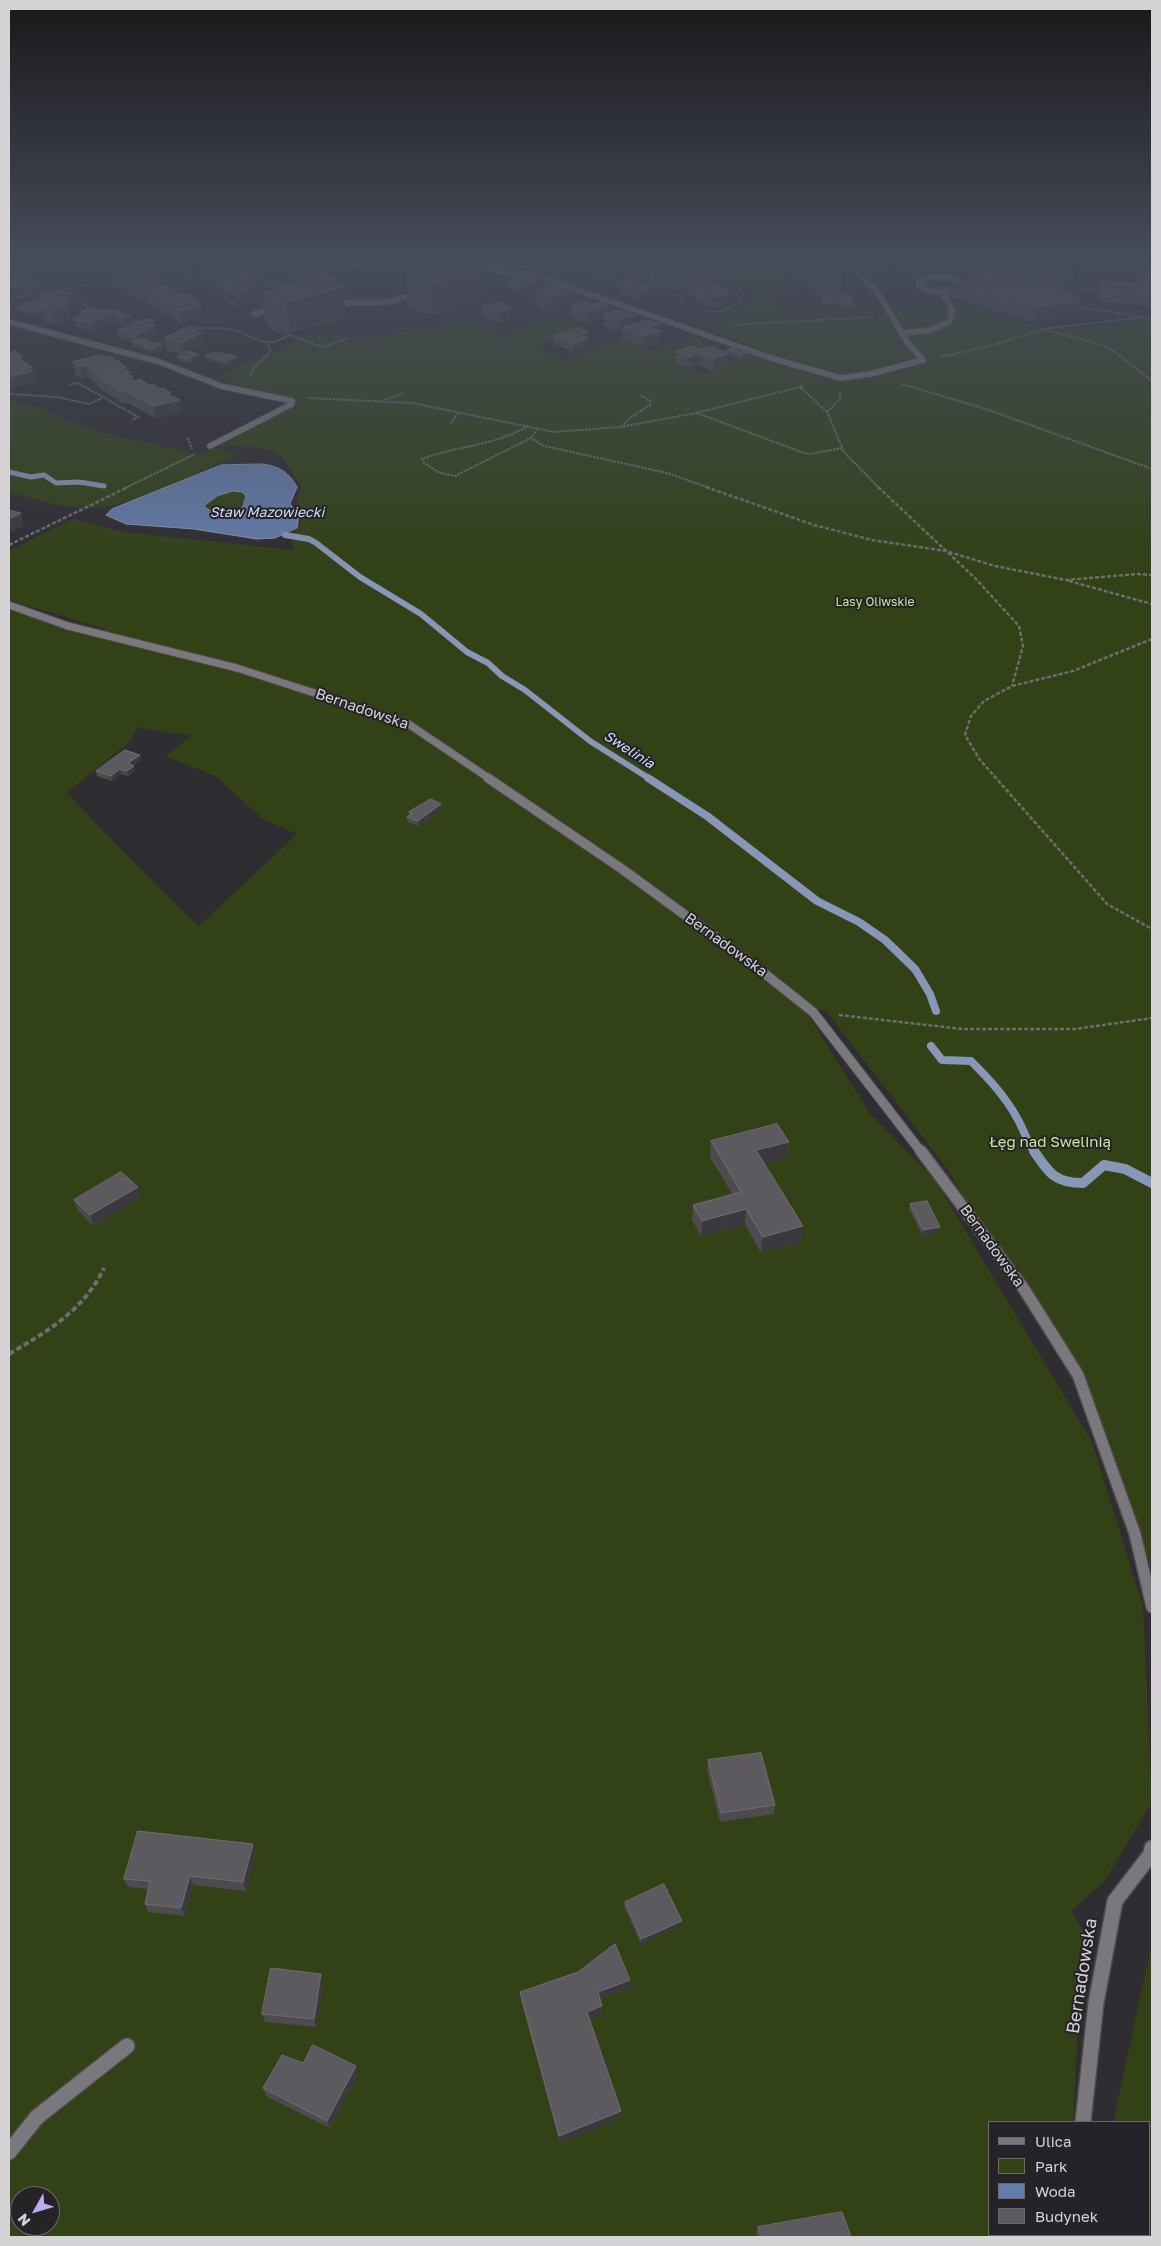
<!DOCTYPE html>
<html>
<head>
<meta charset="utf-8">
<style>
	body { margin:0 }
	#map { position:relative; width:1161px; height:2246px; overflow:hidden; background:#2f2d31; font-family:"Golos Text",sans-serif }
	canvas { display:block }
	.frame { position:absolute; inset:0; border:10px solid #d5d3d6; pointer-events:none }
	.legend { position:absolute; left:988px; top:2121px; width:162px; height:115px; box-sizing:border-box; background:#252327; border:1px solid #6b696d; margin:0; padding:6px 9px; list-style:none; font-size:15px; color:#d5d3d6 }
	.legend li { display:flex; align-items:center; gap:10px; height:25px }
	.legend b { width:25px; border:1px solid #6b696d }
	.north { position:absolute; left:10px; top:2186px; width:50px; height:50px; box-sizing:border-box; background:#252327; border:1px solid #6b696d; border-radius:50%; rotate:231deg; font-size:14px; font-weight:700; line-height:20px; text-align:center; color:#d5d3d6 }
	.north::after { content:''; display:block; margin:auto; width:18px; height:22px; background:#bda9f5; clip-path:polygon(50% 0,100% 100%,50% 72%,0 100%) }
</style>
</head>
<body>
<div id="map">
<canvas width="1161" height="2246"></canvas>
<div class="frame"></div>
<ul class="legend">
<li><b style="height:6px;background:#7a787c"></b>Ulica</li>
<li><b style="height:14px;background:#324116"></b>Park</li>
<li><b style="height:14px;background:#657daa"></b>Woda</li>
<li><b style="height:14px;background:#5c5a5e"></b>Budynek</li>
</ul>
<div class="north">N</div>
</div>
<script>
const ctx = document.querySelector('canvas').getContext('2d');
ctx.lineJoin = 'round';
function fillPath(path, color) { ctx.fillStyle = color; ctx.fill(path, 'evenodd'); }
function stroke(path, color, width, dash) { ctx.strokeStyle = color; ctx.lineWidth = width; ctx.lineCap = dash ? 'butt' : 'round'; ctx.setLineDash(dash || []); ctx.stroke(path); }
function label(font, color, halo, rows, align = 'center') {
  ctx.font = font + ' "Golos Text",sans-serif'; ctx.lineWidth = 4; ctx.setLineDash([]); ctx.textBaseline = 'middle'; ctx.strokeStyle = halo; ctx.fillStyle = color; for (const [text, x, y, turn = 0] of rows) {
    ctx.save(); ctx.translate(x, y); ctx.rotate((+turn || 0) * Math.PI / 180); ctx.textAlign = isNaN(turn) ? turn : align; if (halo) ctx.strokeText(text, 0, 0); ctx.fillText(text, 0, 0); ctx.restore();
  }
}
const green = new Path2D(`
	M658,261H715L759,274L769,272L796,279L803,288L769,292L780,308L793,315L962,305L1053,330L1152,319V1570L1109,1439L948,1170L826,1011L803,1007L871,1115L935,1180L1092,1442L1143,1606L1152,1802L1104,1882L1071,1911L1083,1930L1073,2122H990V2235H1067V2237H9V609L84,635L105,629L9,600V551L74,519L123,532L294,550L292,538C301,522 304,521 296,504L301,486L282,457L265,448L215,445L245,428L301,403L216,378L250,360L286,348L300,336L334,334L357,338L446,327L465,320L506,336L558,317L588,327L535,347L566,359L620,339L653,351L693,336L721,346L676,364L704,374L762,350L709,331L713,329L699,324L763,296L768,292L707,278ZM138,727L168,733L192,735L165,756L215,776L264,820L297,834L199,926L160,889L67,793L130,741ZM20,2196H50V2226H20Z
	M9,400L47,410L68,421L117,436L181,450L195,456L215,447L236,455C188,476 129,512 76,508C54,506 31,497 9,492Z
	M233,491L242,492L246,496C243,514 216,520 204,506L217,496Z
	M1152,1943V2237H1088V2235H1150V2122H1113Z`);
const water = new Path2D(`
	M262,464C279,466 289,472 297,487L290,504L299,515L297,528L275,538L257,539L194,529L126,524L106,515L112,509L221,465ZM233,491L242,492L246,496C245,499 244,505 242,507C235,518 211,514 204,506L217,496Z`);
const streamFar3 = new Path2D(`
	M9,472L31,477L44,475L56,483L79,482L104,486`);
const streamFar2 = new Path2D(`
	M285,535L309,539L316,543L360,577L421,614L467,652L488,663L502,676L525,690L590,741L650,779`);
const streamFar1 = new Path2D(`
	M648,778L707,816L817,901L859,922L885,940L915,969L930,994L936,1011
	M931,1046L942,1060L971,1061C989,1079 1005,1096 1017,1118C1024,1130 1027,1142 1035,1153`);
const stream = new Path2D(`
	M1034,1151C1049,1173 1055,1183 1083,1183L1104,1165L1125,1169L1152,1183`);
const pathFar2 = new Path2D(`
	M235,267L283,291
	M145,274L185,266L190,269L186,272L187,275L239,306
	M636,276L654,269
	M636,276L657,284L685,301L682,303
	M630,281L644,279
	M268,282L274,280L284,285
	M616,284L636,276L630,266L620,261
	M1068,295L1081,288L1103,290
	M72,296L91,309
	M9,299L116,280
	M1076,307L1139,316
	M705,312L724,311L741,301L736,293L718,285
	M1145,318L1152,321
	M128,319L142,323
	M732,325L873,317
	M269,327L322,347L349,338
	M194,328C207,329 222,327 234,330C258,337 264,351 289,335
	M1046,330L1102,345L1118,354L1152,381
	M940,357L994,345L1043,329L1152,316
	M250,376C254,363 264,362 270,351L268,344
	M902,384L989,410L1152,469
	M69,385L78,383L138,417L132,420
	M800,387L827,412L844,452L879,488
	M9,394L57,397L89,404L102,398
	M308,398L412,403L554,432L620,427L696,413L804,386
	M384,400L404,393
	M827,412L840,399V393
	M697,413L804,453L810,454L843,448
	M451,423L459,412
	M526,427C494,446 456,446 422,459L424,463L440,473L455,476L531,438
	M621,427L631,417L650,405V401L641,395
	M538,429L531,438L544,446L667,473L710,488
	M188,438L192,449
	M125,488L195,454`);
const pathFar1 = new Path2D(`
	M706,487L814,525L872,540L946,551L995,566L1066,580L1138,574L1152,575
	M878,487L975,578L1019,626L1023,646L1012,686
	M9,545L128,487
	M1069,581L1152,604
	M1152,639L1073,671L1012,686L984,701L971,716L965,735L980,760L1107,904L1152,929
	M839,1015L962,1029H1075L1152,1018`);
const path = new Path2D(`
	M9,1354C48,1331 84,1310 104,1268`);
const laneFar4 = new Path2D(`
	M377,267L390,261
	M929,277L951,278L961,282L962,287C948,295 932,293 919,285L920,280Z
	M903,333L931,330L949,322L952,311L943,292
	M210,446L292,404V401`);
const laneFar3 = new Path2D(`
	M68,626L237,668L407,723L490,779`);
const laneFar2 = new Path2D(`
	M488,778L622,869L759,969L813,1012L922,1153`);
const laneFar1 = new Path2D(`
	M921,1151L1024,1289L1078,1375L1135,1534L1152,1607`);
const lane = new Path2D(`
	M1083,2122L1096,2003L1115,1901L1151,1854L1152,1848
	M9,2152L37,2117L127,2046
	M1071,2235V2237
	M1085,2235L1086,2237`);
const streetFar1 = new Path2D(`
	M324,261L377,267H450
	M845,261L878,293L907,342L923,360
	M465,266L538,276L774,359L841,378L870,374L923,360
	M333,303L388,302L419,293
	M254,314L276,308
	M9,322L160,362L221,386L292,401`);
const street = new Path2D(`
	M9,605L68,626`);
const wall = new Path2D(`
	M88,261H122L124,262L125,269H124V271L158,284L203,315L201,316V320L182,323L147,304H144L130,296L129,293L115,285L113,275L105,276L95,270L92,263Z
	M195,261L233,263V261H293V264L279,268H277L278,271L267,275L253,271L252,267L265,268L271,266L260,262L243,267L236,265L237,270L258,283L259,294V299L240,301L211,282V279L197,272Z
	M562,261H604L617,271L619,279L602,282L566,263V262Z
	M745,261H789V266L757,272L745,267Z
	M799,261H826V263L815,264L814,268L804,269L798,265Z
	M858,261H873L875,266L866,267Z
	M939,261H991L1018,268L1037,271L1036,273L1054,278L1055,268L1066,265L1069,263V261H1103L1101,267L1070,263L1076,265L1072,282L1065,281V292L1069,296L1079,302L1077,317L1033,322L950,297L952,283L985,279L938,266Z
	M1004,261H1038L1034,266L1023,263V261L1020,265L1003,262Z
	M1116,261L1124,262V261H1145H1143L1142,268L1134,267L1133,271L1115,269Z
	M872,267L892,270L891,273L878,275L872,270Z
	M650,268L696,274L721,285V286L728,293L729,305L712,308L684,293L681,294L672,288V287L650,279Z
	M292,269L329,270L330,276L339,279V285L344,287L346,318L290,333L266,324L262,293L296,284L295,279L297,278L293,276Z
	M484,270L485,300L433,315L408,307L406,276Z
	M796,270H826V273L842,277L840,291H836V295L820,296L811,289V287H810L796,274Z
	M1138,273H1152V306L1098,301L1101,280L1136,283Z
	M31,274V278L22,279L42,288L28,293L9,287V282L15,280L9,281V277Z
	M507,280L537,281V288L523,293L507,287Z
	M620,286L651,287V294L637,299L620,293Z
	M535,289L572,303L564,306V308L560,310L548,312L538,308V305L535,304Z
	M41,296L75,298H71L72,302L68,304L71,318L55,324L47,322L46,319H43L41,312L33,316L16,311L15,308L41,297Z
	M822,297L854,303V307L840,308L836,304H824L821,301Z
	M482,306L511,308V319L499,323L482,317Z
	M571,306L609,313L635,315L634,324L659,330L662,343L644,347L622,339V331L619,332L603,326L604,318L586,323L571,317Z
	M109,309L133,323L125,326L115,321L92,331L75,327L73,319L82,315L81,312Z
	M155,326L156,334L146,339L151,342L162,344L163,348L154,353L143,350V348H142L134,346L133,342H134L119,338L118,330Z
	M199,328L204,345L190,352L198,354L199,358L189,363L178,360L177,356L181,354L166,350L164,338Z
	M588,332V346L573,352L554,344V336Z
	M701,349L726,352L727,350L751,352L750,356L741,360L729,355L728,365L713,371L698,365L689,368L675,364L676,352Z
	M206,356H236L237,360L227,365L207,360Z
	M105,357L126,367L127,371L130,372L131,376L133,377L134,381L149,385L180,400L182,412L155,418L128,403H122L98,387L97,383L88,377L82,379L75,374L73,362Z
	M140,755L141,760L133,765L135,771L128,776L121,774L112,781L97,776L96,771Z
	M441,804L442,809L418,826L408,822L407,817L409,815V812Z
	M711,1141L789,1142L787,1157L764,1163L801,1242L761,1253L745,1224L701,1236L692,1220L693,1205L732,1194L710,1157Z
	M138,1187L140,1198L93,1226L78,1210L74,1200Z
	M910,1204L940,1227L939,1232L922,1235L909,1209Z
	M708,1760L775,1805L774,1814L720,1822L707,1770Z
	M256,1852L246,1891L193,1885L185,1916L148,1912L145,1904L148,1889L128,1887L124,1879Z
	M625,1902L681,1925L641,1944L624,1906Z
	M630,1980V1988L600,1999L602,2014L590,2019L621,2118L560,2143L521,2000L520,1992Z
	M323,1982L316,2027L265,2022L262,2014Z
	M303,2063L358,2074L330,2128L266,2096L263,2088Z
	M758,2227L851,2237H757L756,2234Z`);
const shadedWall = new Path2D(`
	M22,261H29L30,263L13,265L12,262Z
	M242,261H260V262L243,267Z
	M278,261H293V264L279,268Z
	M779,261H789V266L757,272L758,265Z
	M811,261H826V263L811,264Z
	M1036,261H1038L1034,266L1035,262Z
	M124,262L125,269H124V273L105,276L104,268Z
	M875,262V266L866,267L867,263Z
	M815,264L814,268L804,269V265Z
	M236,265L238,276L230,266Z
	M277,267L278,271L267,275V271Z
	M617,268V272L619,271V279L602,282V274Z
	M30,270L31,274V278L9,281V277Z
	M329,270L330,278L319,273Z
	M484,270L485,300L433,315L431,284Z
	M892,270L891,273L878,275V271Z
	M157,278L159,289L150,279Z
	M339,279V286L344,287L346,318L290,333L286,302L333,280Z
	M537,281V288L523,293V286Z
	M1067,281L1065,293L1053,298L1055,287Z
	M685,282L684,293L681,294L682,283Z
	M258,283L259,299L240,301L238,290L252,284Z
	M42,284V288L28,293L27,289Z
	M721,285L720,295L723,291L728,290V294H730L729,305L712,308V297L718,286Z
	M651,287V294L637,299V292Z
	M572,289V303L564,306V308L560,310L548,312V297Z
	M146,292L147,304H144L143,293Z
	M1070,293L1068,303L1079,302L1077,317L1033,322L1036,307L1063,294Z
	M74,294L75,298L63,300L62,296Z
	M72,298V302L68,304L71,318L55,324L52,310L60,303Z
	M201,304L203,315L201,316V320L182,323L180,311L195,305Z
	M609,305V316L604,314V318L586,323V311Z
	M41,308V312L33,316L32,312Z
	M511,308V319L499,323L498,312Z
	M113,314L115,321L92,331L91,323Z
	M131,315L133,323L125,326L124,318Z
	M635,315L634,327L623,328L622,331L619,332V320Z
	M154,320L156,334L138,343L136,335L146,324Z
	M659,324V332L662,331V343L644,347V336L649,328Z
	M199,328L200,334L202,333L204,345L184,355L182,343L193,331Z
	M588,332V346L573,352V344L579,335Z
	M150,340L151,344L142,346L143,348H142L141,344Z
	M162,344L163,348L154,353L153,349Z
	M751,352L750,356L741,360V355Z
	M698,353V365L689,368V357Z
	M729,353L728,365L713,371L714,359Z
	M198,354L199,358L189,363L188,359Z
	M21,356L22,361H24L26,372L28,369L33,367L36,379L34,380L35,383L9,389V377L18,357Z
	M236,356L237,360L227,365L226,361Z
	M86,365L88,377L82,379L79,367Z
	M126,367L128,373L130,372L131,378L133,377L136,389L132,390L123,368Z
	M171,393L172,402L180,400L182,412L155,418L153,406L167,394Z
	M21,513L24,526L9,533V519Z
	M140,755L141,760L129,768L128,763Z
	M134,766L135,771L128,776L127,771Z
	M120,769L121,774L112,781L111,776Z
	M441,804L442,809L418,826V821Z
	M789,1142L787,1157L754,1166L756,1150Z
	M138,1187L140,1198L93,1226L90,1215Z
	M746,1209L745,1224L701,1236L702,1221Z
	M803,1226L801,1242L761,1253L763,1237Z
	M940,1227L939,1232L922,1235L923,1230Z
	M253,1844L256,1852L246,1891L243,1882Z
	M190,1876L193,1885L185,1916L181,1908Z
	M682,1921L681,1925L641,1944V1939Z
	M321,1974L323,1982L316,2027L314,2019Z
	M630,1980V1988L598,2000V1992Z
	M602,2006V2014L587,2020V2012Z
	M356,2066L358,2074L330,2128L327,2121Z
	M621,2111V2118L560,2143L559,2136Z`);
const building = new Path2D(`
	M96,261H122L124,262L118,263L123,266L104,268L93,262L97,261Z
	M195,261H228L236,265L230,266L258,283L252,284L258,287L238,290L210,271L213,270Z
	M459,261H464L484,270L431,284L406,276Z
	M575,261H604L610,263L608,264L617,268L613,269L619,271L602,274Z
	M748,261H779L758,265Z
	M799,261H806L815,264L804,265Z
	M864,261H873L875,262L867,263Z
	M958,261H991L1067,281L1055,287Z
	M1116,261L1124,262L1125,261H1143L1142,264L1135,263L1134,267L1116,266Z
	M663,262L686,267L696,271L691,272L721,285L718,286L728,290L723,291L730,294L712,297L685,282L682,283L673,277H675L650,268Z
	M1067,262L1076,265L1074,271L1055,268L1057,264L1066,265Z
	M315,263L329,270L319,273L339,279L333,280L338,282L336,283L323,276L301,282L295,279L306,276L292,269Z
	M256,265L265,268L272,265L277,267L267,271L252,267Z
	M886,265L892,270L878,271L872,267Z
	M1020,266L1037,268L1035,271L1027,270L1018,268Z
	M823,268L826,270L821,271L824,273L812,274V283H810L796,270Z
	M130,269L134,271L140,270L157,278L150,279L161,286L164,285L179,294H189L201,304L195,305L200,308L180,311L146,292L143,293L128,285L131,284L113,274Z
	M9,270H30V274L9,277Z
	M838,272L842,277H835L837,280L821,281L812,274Z
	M1138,273H1152V281L1137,280Z
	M1003,274L1070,293L1063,294L1069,296H1080L1079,302L1036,307L952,283L987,279L985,276Z
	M521,275L537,281L523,286L507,280Z
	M323,276L344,287L286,302L262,293Z
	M20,278L42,284L27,289L9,284V282Z
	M1101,280L1152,285V295L1100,290Z
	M634,281L651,287L637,292L620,286Z
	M551,284L572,289L561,293L564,294L560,295L548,297L538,294L543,292L535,289Z
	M59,290L74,294L62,296L72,298L63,302L50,299L40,304L41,308L32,312L15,308L44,296H41L44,294Z
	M850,295L854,303L840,304L837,300H824L822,297Z
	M50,299L68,303L52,310L44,308L48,306L40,304Z
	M585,301L593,304L599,302L609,305L586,311L571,306Z
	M501,302L511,308L498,312L482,306Z
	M89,308L96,310L87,313L81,312Z
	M109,309L131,315L124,318L113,314L91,323L73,319L94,310Z
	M618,310L635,315L619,320L604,314Z
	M147,319L154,320L146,324L155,326L136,335L118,330L137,322Z
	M648,320L659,324L649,328L662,331L644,336L623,328Z
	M190,326L199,328L193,331L202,333L182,343L164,338Z
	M578,328L588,332L579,335L588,338L573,344L554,336Z
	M143,338L150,340L141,344L133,342Z
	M152,342L162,344L153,349L142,346Z
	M692,346L701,349L712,347L729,353L714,359L698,353L689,357L676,352Z
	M736,347L751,352L741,355L727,350Z
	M9,351L10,353L15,351L21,356L18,357L24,361H22L33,367L28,369L32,371L9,377Z
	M187,351L198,354L188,359L177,356Z
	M214,352L236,356L226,361L206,356Z
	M101,355L105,357L110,356L126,367L123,368L130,372L125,374L133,377L130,378L134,381L140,379L149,385L153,384L160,389L163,388L171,393L167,394L180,400L153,406L126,391H120L96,375L99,374L86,365L79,367L73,362Z
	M9,510L21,513L9,519Z
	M125,750L140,755L128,763L134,766L127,771L120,769L111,776L96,771Z
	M431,799L441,804L418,821L407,817L412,813L409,812Z
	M777,1124L789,1142L756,1150L803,1226L763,1237L746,1209L702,1221L693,1205L741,1192L711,1141Z
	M121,1172L138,1187L90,1215L74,1200Z
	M927,1201L940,1227L923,1230L910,1204Z
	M761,1753L775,1805L721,1813L708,1760Z
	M138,1831L253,1844L243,1882L190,1876L181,1908L145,1904L150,1881L124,1879Z
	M664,1884L682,1921L641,1939L625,1902Z
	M615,1944L630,1980L598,1992L602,2006L587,2012L621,2111L559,2136L520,1992L578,1972Z
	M271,1968L321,1974L314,2019L262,2014Z
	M313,2045L356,2066L327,2121L263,2088L282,2055L303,2063Z
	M842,2212L851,2237H761L758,2227Z`);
const farParknames = [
	["Lasy Oliwskie",875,602]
];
const farWaternames = [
	["Staw Mazowiecki",267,513],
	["Swelinia",629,750,33]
];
const streetNames = [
	["Bernadowska",362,709,19],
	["Bernadowska",726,945,36],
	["Bernadowska",992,1246,54]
];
const parkNames = [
	["Łęg nad Swelinią",1050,1142]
];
const nearStreetnames = [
	["Bernadowska",1082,1976,-81]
];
fillPath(green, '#324116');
fillPath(water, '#657daa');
stroke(water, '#8797b7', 1);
stroke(streamFar3, '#8797b7', 5);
stroke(streamFar2, '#8797b7', 6);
stroke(streamFar1, '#8797b7', 8);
stroke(stream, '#8797b7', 10);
stroke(laneFar4, '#4c4a4d', 7);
stroke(laneFar3, '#4c4a4d', 9);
stroke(laneFar2, '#4c4a4d', 11);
stroke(laneFar1, '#4c4a4d', 14);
stroke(lane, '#4c4a4d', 18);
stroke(streetFar1, '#4c4a4d', 7);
stroke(street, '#4c4a4d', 9);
stroke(pathFar2, '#6f6d71', 2, [2.5, 1]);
stroke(pathFar1, '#6f6d71', 2.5, [4, 2]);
stroke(path, '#6f6d71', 4, [5.5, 3]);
stroke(laneFar4, '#7a787c', 5.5);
stroke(laneFar3, '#7a787c', 7);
stroke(laneFar2, '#7a787c', 9);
stroke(laneFar1, '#7a787c', 11);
stroke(lane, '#7a787c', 15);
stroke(streetFar1, '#7a787c', 5.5);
stroke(street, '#7a787c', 7);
fillPath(wall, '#4d4b4f');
fillPath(shadedWall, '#3b393d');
fillPath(building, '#5c5a5e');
stroke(building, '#6f6d70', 1);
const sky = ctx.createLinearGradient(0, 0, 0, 575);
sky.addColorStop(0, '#1a191b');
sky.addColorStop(0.45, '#474c5a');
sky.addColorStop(1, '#474c5a00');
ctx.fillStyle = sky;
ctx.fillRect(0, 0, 1161, 575);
label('12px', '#c7e699', '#252327', farParknames);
label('italic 14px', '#cfdffb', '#252327', farWaternames);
label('15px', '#d5d3d6', '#252327', streetNames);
label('15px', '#c7e699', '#252327', parkNames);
label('18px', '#d5d3d6', '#252327', nearStreetnames);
</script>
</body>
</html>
